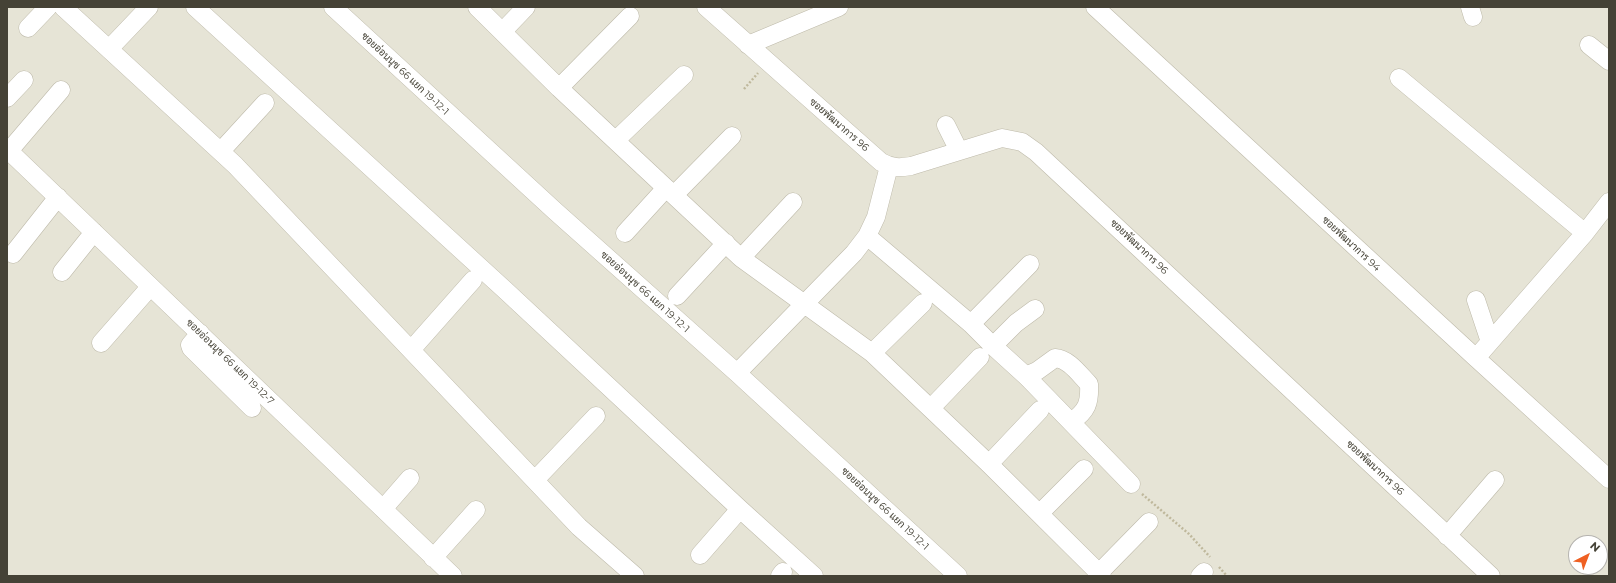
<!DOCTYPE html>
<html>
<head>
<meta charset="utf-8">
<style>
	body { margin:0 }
	#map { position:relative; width:1616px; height:583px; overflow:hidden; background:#f3f1e7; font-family:Montserrat,sans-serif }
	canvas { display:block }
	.frame { position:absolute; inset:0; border:8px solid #454236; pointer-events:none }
	.north { position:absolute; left:1568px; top:535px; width:40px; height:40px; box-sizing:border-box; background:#fff; border:1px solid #b5b3af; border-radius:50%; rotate:42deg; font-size:11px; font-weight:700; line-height:16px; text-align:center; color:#454236 }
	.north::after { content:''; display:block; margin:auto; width:14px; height:18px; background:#ef6022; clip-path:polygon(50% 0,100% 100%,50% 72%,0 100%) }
</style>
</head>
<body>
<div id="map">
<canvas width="1616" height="583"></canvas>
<div class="frame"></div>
<div class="north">N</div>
</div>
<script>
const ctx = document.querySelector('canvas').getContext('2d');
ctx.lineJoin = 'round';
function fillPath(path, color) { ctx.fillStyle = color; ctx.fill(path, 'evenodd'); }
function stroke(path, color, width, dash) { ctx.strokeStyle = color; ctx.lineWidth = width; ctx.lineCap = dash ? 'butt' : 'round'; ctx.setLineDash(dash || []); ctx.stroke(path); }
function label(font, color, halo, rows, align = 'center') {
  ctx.font = font + ' Montserrat,Sarabun,sans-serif'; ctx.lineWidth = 3; ctx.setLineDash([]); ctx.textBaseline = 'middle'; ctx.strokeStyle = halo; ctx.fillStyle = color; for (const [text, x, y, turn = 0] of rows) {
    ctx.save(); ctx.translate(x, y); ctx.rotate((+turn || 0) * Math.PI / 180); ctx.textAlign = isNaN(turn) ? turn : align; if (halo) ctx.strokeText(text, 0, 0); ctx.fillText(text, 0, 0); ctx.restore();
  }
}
const residential = new Path2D(`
	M7,7H1609V576H7ZM1576,543H1600V567H1576Z`);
const path = new Path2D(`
	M744,89L758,73
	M1142,494L1189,534L1210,557
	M1219,567L1227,576`);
const minor = new Path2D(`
	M63,7L235,165L579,527L635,576
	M195,7L505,290L740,509L814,576
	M333,7L555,211L737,373L958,576
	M477,7L559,88L741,258L872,353L989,464L1102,576
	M706,7L881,162C892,168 899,168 911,166L1002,138L1022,142L1036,152L1491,576
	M1095,7L1476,358L1609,479
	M1470,7L1473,17
	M28,28L48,7
	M503,31L526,7
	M748,45L839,7
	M1589,45L1609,61
	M109,49L149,7
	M1399,78L1585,233
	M559,88L630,16
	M7,98L24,80
	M946,125L959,151
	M616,140L684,75
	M7,149L453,576
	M9,151L61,90
	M221,151L265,103
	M674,195L732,136
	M625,233L666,188
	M867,236L971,324L993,346L1026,376L1131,484
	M13,254L58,197
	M741,258L793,202
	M62,272L94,232
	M677,296L726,243
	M1476,300L1490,342
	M971,324L1030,264
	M200,333L190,345L191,348L252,408
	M101,343L150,287
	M993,346L1016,323L1035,309
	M411,350L473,280
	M872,353L923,303
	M1476,358L1585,233L1609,202
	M737,373L854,253L867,236L876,217L889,166
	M1026,376L1037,371L1055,358C1069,359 1079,374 1089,384C1090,403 1087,411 1071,422
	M931,408L980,357
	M989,464L1040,410
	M535,480L596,416
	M383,509L410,478
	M1040,513L1084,469
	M1447,536L1495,480
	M700,555L740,509
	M433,558L476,510
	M1099,573L1149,522
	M780,576L783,572
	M1200,576L1204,572`);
const streetNames = [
	["ซอยอ่อนนุช 66 แยก 19-12-1",405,74,43],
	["ซอยพัฒนาการ 96",839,125,41],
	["ซอยพัฒนาการ 94",1351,244,43],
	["ซอยพัฒนาการ 96",1139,247,43],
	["ซอยอ่อนนุช 66 แยก 19-12-1",645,292,42],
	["ซอยอ่อนนุช 66 แยก 19-12-7",230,362,44],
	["ซอยพัฒนาการ 96",1375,468,43],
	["ซอยอ่อนนุช 66 แยก 19-12-1",885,509,43]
];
fillPath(residential, '#e6e4d6');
stroke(minor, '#bebaaa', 19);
stroke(path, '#bfb89c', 2.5, [2, 2]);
stroke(minor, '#fff', 18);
label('10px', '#454236', '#fff', streetNames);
</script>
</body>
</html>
